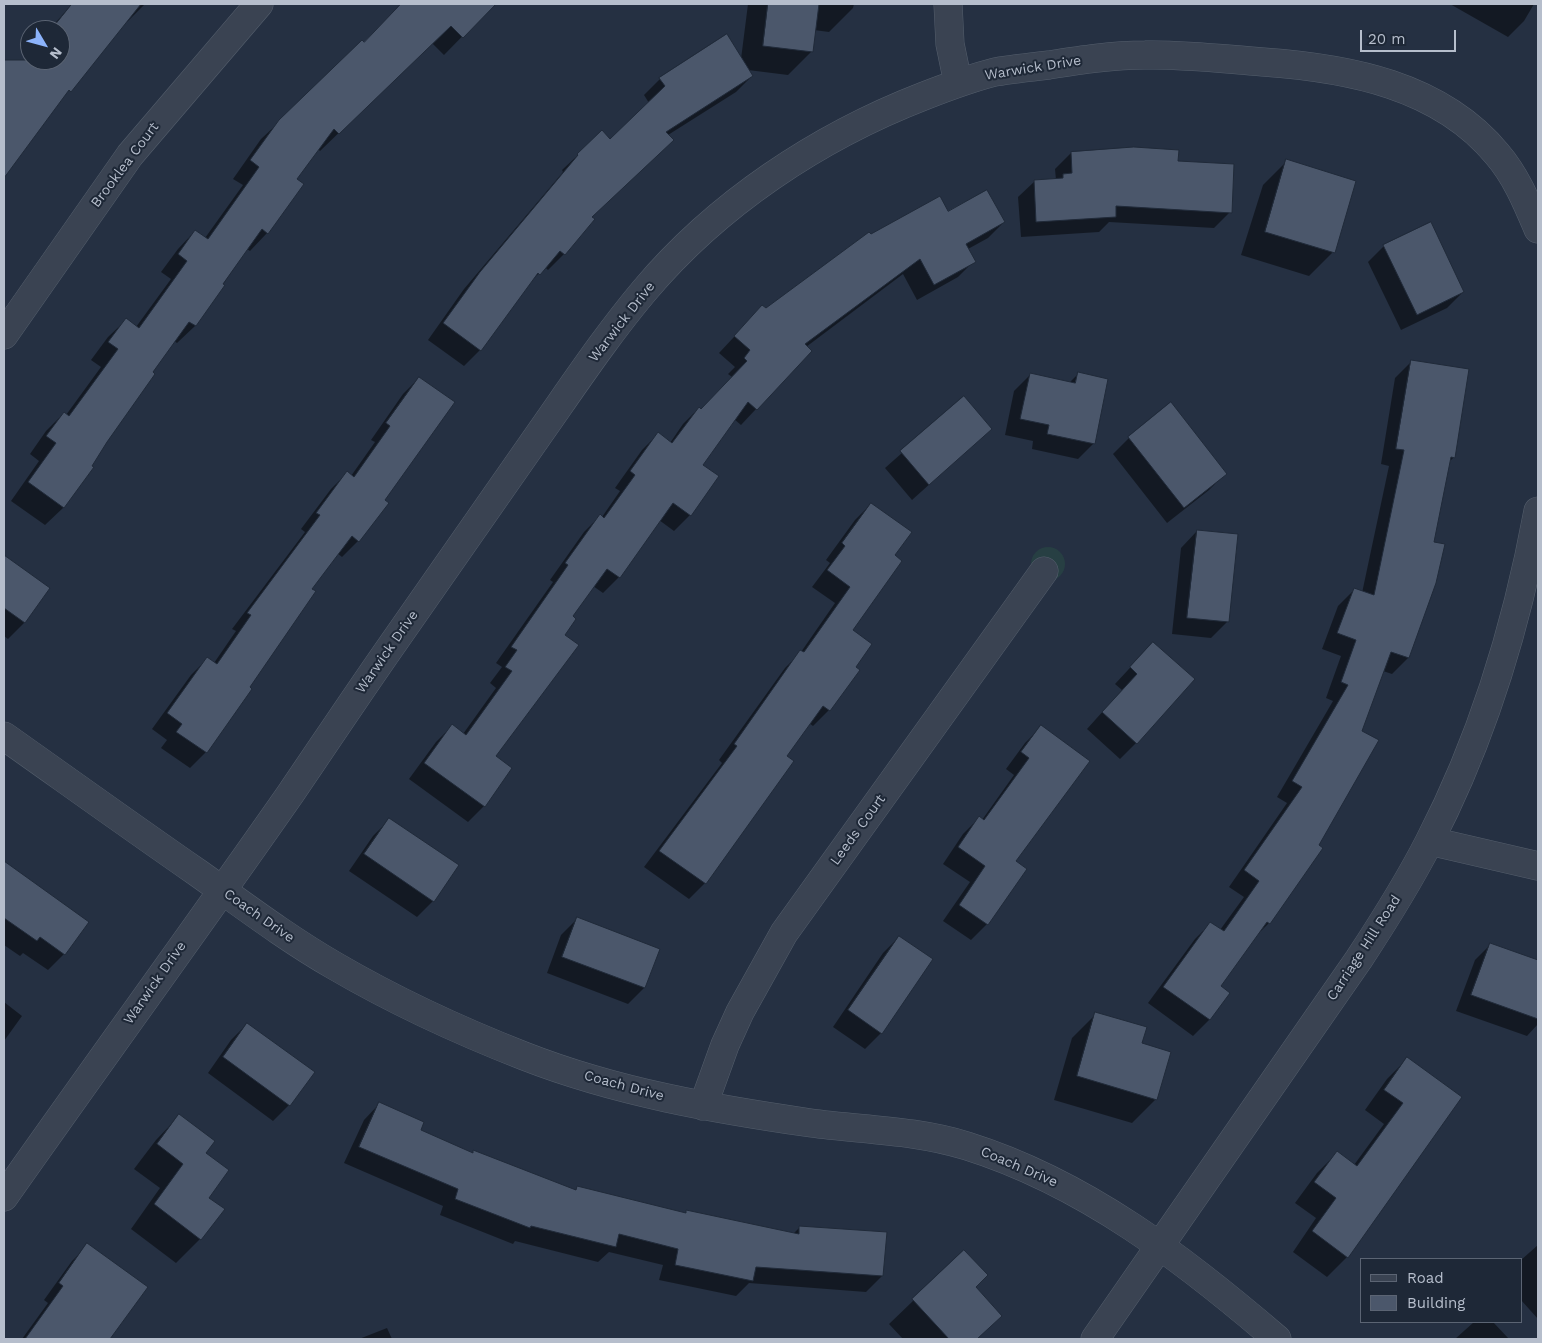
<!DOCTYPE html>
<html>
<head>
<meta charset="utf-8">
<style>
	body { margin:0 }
	#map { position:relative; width:1542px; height:1343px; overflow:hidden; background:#253042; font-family:"Work Sans",sans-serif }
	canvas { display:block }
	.frame { position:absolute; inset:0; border:5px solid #b6becc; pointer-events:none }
	.legend { position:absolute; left:1360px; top:1258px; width:162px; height:65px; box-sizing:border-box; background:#1e2837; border:1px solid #5b6473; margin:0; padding:6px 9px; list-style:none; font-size:15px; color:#b6becc }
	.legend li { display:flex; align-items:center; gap:10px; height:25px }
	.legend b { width:25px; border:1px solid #5b6473 }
	.north { position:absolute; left:20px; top:20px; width:50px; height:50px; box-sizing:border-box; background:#1e2837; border:1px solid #5b6473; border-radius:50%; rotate:127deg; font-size:14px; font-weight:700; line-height:20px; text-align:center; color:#b6becc }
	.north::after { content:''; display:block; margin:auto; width:18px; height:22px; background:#8cb3fb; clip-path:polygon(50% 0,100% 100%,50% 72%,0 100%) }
	.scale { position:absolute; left:1360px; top:30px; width:96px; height:22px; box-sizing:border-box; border:2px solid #b6becc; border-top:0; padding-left:6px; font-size:15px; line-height:18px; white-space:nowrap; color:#b6becc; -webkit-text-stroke:4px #1e2837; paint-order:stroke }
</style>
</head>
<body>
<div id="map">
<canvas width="1542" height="1343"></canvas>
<div class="frame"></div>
<ul class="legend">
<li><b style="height:6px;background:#3a4352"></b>Road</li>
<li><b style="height:14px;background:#4b576b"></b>Building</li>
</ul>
<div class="north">N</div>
<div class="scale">20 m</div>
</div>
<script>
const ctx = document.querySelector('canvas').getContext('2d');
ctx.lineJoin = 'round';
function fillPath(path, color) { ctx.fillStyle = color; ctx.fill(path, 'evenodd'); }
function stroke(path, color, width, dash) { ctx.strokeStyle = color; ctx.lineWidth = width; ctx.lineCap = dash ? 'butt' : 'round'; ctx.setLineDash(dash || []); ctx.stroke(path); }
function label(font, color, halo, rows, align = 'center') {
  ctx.font = font + ' "Work Sans",sans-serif'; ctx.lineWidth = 4; ctx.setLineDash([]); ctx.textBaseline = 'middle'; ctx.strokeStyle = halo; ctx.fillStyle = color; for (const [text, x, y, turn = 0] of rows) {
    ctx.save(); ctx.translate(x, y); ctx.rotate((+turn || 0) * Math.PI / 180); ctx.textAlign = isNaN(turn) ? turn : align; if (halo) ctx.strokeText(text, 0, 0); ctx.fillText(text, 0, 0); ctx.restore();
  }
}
const green = new Path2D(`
	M1031 564a17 17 0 1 1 34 0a17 17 0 1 1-34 0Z`);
const shadow = new Path2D(`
	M72,4H145L127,22L126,21L58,102L16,160L4,172V82L6,84L30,54V60H60V30H49Z
	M402,4H494L444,55L432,43L320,151L318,149L296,180L267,233L250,251L247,249L195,326L177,343L174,341L90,466L92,468L63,508L45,525L11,501L39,461L30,454L46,431L64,413L66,415L101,367L91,360L108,337L126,320L136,327L171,279L161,272L178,249L195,231L205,238L243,185L233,179L261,139L364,43Z
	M748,4H854L853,8L829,32L814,30L812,51L788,75L748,70L752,76L736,92L668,135L591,217L564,254L548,270L545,267L523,290L480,350L464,366L428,340L464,289L563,172L562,170L578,155L610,140L649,103L644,95L660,79L741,59Z
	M1450,4H1534L1524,21L1508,37Z
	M1071,153L1177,162L1230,212L1214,228L1109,222L1099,232L1021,237L1018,197L1035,181L1056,180L1055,169Z
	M1287,161L1333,252L1309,276L1241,255L1263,185Z
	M947,213L1004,222L988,238L968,249L974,261L958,277L917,300L903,274L806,347L756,409L741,425L734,419L701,465L690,515L674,531L659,520L619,577L603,593L593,586L571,616L495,757L484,806L468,822L409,779L436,742L452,726L463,734L496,688L490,683L502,667L496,663L553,582L550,580L584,532L600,516L602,517L620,491L615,488L642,450L658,434L670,443L683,424L699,408L701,410L732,377L728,374L735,367L719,353L747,323L870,235Z
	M1384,246L1463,292L1447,308L1401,330L1368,262Z
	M1411,362L1454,457L1449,462L1432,543L1435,583L1408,658L1392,674L1383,671L1269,923L1253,939L1219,986L1229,993L1209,1020L1193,1036L1148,1003L1195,939L1211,923L1220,930L1244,897L1229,887L1287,803L1277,797L1333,701L1326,698L1341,656L1322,649L1338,606L1354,590L1362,593L1389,466L1381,464L1395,378Z
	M1078,374L1094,443L1078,459L1032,449L1033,441L1005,435L1014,391L1030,375L1069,383Z
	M419,378L384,501L358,541L342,557L337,553L310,589L248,687L251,690L206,752L190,768L161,748L167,740L152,729L191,675L207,659L214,663L236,631L232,629L305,532L301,529L331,489L347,473L351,476L375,442L371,440L403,394Z
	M964,398L991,429L912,500L885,468Z
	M1171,404L1225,474L1209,490L1167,523L1113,454L1129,438Z
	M871,504L893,555L851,631L855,667L829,710L813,726L809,723L785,756L793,761L705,883L689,899L644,867L722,763L719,760L785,668L801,652L835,603L812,587L830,563L826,560L855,520Z
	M1197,531L1227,622L1211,638L1172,634L1181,548Z
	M4,557L48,589L24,623L8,639L4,636Z
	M1153,643L1136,743L1120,759L1087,729L1122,690L1115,684Z
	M1041,727L1014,862L987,924L971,940L943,921L970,882L943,864L963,834L979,818L982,820L1014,775L1006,769L1025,743Z
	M389,820L433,901L417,917L349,871L373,836Z
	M5,863L64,954L48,970L23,953L20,956L4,945Z
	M577,919L658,950L644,988L628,1004L547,973L561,935Z
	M899,937L881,1033L865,1049L833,1027L883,953Z
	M1491,944L1538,961V1024L1527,1036L1456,1011L1475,960Z
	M4,1002L22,1016L4,1041Z
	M1096,1014L1141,1044L1156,1099L1132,1123L1054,1100L1072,1038Z
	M247,1024L289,1105L273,1121L208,1073L231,1040Z
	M1407,1059L1460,1097L1347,1257L1327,1277L1293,1252L1316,1218L1295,1203L1317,1173L1337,1153L1354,1165L1384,1124L1365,1110L1387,1079Z
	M380,1103L419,1130L472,1154L474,1152L575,1190L578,1187L685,1214L687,1212L793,1234L800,1227L882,1276L866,1292L749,1283L736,1296L659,1280L663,1265L609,1252L598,1262L515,1241L513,1244L440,1215L443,1206L344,1163L364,1120Z
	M179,1116L205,1153L207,1198L200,1239L176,1263L131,1229L160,1188L134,1169L156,1140Z
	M88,1245L118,1326L105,1339H22L48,1303L44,1300L72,1261Z
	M1538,1245V1319L1521,1300V1260Z
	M964,1252L974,1287L1000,1316L977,1339H903L889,1324Z
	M1474,1322H1493L1509,1339H1455Z
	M387,1328L392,1339H359Z`);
const building = new Path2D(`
	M72,4H141L71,92L69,90L4,178V60H27L30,56V60H60V30H51Z
	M401,4H496L463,38L451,26L339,134L334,129L297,179L304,184L268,234L262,229L223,284L225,285L196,326L189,322L153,372L155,374L107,442L92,466L94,467L64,508L28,482L56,443L46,436L64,412L69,416L118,349L108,342L126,318L139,328L187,261L178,254L195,230L208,239L259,167L250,160L279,120L362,40L364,42Z
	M768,4H819L813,52L763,46Z
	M727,34L753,76L666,132L674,140L592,217L595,219L565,255L560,251L540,275L538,273L481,351L443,323L480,272L578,155L577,154L602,130L610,139L665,86L659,78Z
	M1134,147L1179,150L1178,161L1234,164L1232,213L1116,206V217L1036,222L1034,180L1063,178V174L1072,173L1071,152Z
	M1286,159L1356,181L1335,253L1265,232Z
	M987,190L1005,222L966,244L976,262L934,285L920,259L805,344L812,351L757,410L748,402L703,465L719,476L691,516L673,503L620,578L607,569L573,616L576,619L565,635L579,645L496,756L512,768L485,807L424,763L452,724L466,735L512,671L505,667L517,650L511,647L568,565L565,563L600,514L604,518L635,475L630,471L658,432L672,443L699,407L701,409L747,361L744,358L750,350L734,336L762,305L766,308L869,232L871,234L940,196L948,211Z
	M1431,222L1464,292L1417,315L1383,245Z
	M1411,360L1469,369L1455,458L1451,457L1434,542L1445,544L1436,583L1409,658L1391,652L1362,731L1379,740L1319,845L1323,848L1270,924L1267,922L1221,986L1230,993L1210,1020L1163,987L1210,922L1224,931L1259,881L1244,870L1302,787L1292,781L1348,685L1341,682L1356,640L1337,633L1354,588L1374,595L1404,450L1396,449Z
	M1078,372L1108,379L1095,444L1047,434L1049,425L1020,419L1030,373L1075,383Z
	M419,377L455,402L385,500L389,503L359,542L352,536L312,589L316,591L250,687L252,689L207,753L176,732L182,724L167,713L207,657L217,664L251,615L247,613L320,515L316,513L347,471L354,477L390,426L386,423Z
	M964,396L992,429L929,485L900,451Z
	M1171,402L1227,474L1184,508L1128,437Z
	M871,503L912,532L895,555L902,561L853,630L872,644L856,667L860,670L830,711L823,706L787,756L794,761L706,884L659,851L737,746L734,744L800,650L804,652L850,587L827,570L845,546L842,543Z
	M1197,530L1238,534L1229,622L1187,618Z
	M4,555L50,588L25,623L4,608Z
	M1153,642L1195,679L1137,744L1102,712L1137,674L1130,667Z
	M1041,725L1090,761L1016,861L1027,869L988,925L959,905L985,866L958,847L979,816L984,820L1029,758L1021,752Z
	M389,818L459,865L434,902L364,854Z
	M4,861L89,922L65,955L40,937L37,941L4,918Z
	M577,917L660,949L645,988L562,957Z
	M899,936L933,959L882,1034L848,1010Z
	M1490,943L1538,960V1019L1471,995Z
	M1095,1012L1147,1027L1142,1043L1171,1052L1157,1100L1077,1076Z
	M247,1023L315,1072L290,1106L223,1057Z
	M1407,1057L1462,1097L1348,1258L1312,1231L1336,1198L1314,1182L1337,1151L1357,1166L1403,1103L1384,1090Z
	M379,1102L424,1122L421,1130L473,1153V1150L576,1190L577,1186L686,1213V1210L799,1234V1226L887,1232L883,1276L756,1267L753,1281L675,1265L678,1249L619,1234L616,1247L531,1226L530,1228L455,1199L458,1189L359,1147Z
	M179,1114L215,1141L206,1153L229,1170L209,1198L225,1209L201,1240L154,1204L183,1164L157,1144Z
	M87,1243L148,1287L110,1339H25L63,1286L59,1283Z
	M964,1250L988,1275L976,1287L1002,1316L977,1339H949L912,1299Z`);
const minor = new Path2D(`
	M948,4L950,44L958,83
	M4,335L130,155L259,4
	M4,736C69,782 133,828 198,873C243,905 288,939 335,966C395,1001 460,1031 524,1056C616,1092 714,1109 811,1123C863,1130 916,1130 967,1146C1085,1183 1185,1260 1277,1339
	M1430,841L1538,866
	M703,1106L725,1045L740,1012L784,933L1044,571
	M4,1197C99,1062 196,929 291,793C325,743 359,692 394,642C443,571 493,501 542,430C575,383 607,335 644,291C717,204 818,137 924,96C947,87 971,78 995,72C1013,69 1031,67 1049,65C1081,60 1113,55 1145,55C1185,54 1224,59 1263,62C1348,68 1440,85 1497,154C1516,176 1527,203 1538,229
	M1095,1339L1359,959C1384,921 1408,883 1429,842C1483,738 1517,625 1538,511`);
const streetNames = [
	["Warwick Drive",1033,68,-9],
	["Brooklea Court",125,165,-53],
	["Warwick Drive",622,322,-52],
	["Warwick Drive",387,652,-55],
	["Leeds Court",858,830,-54],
	["Coach Drive",259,916,35],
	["Carriage Hill Road",1364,948,-57],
	["Warwick Drive",155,983,-55],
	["Coach Drive",624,1086,15],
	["Coach Drive",1019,1167,23]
];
fillPath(green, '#273f43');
fillPath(shadow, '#0007');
fillPath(building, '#4b576b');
stroke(building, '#202a39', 1);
stroke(minor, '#545e6c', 29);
stroke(minor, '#3a4352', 28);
label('14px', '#b6becc', '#1e2837', streetNames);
</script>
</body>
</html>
